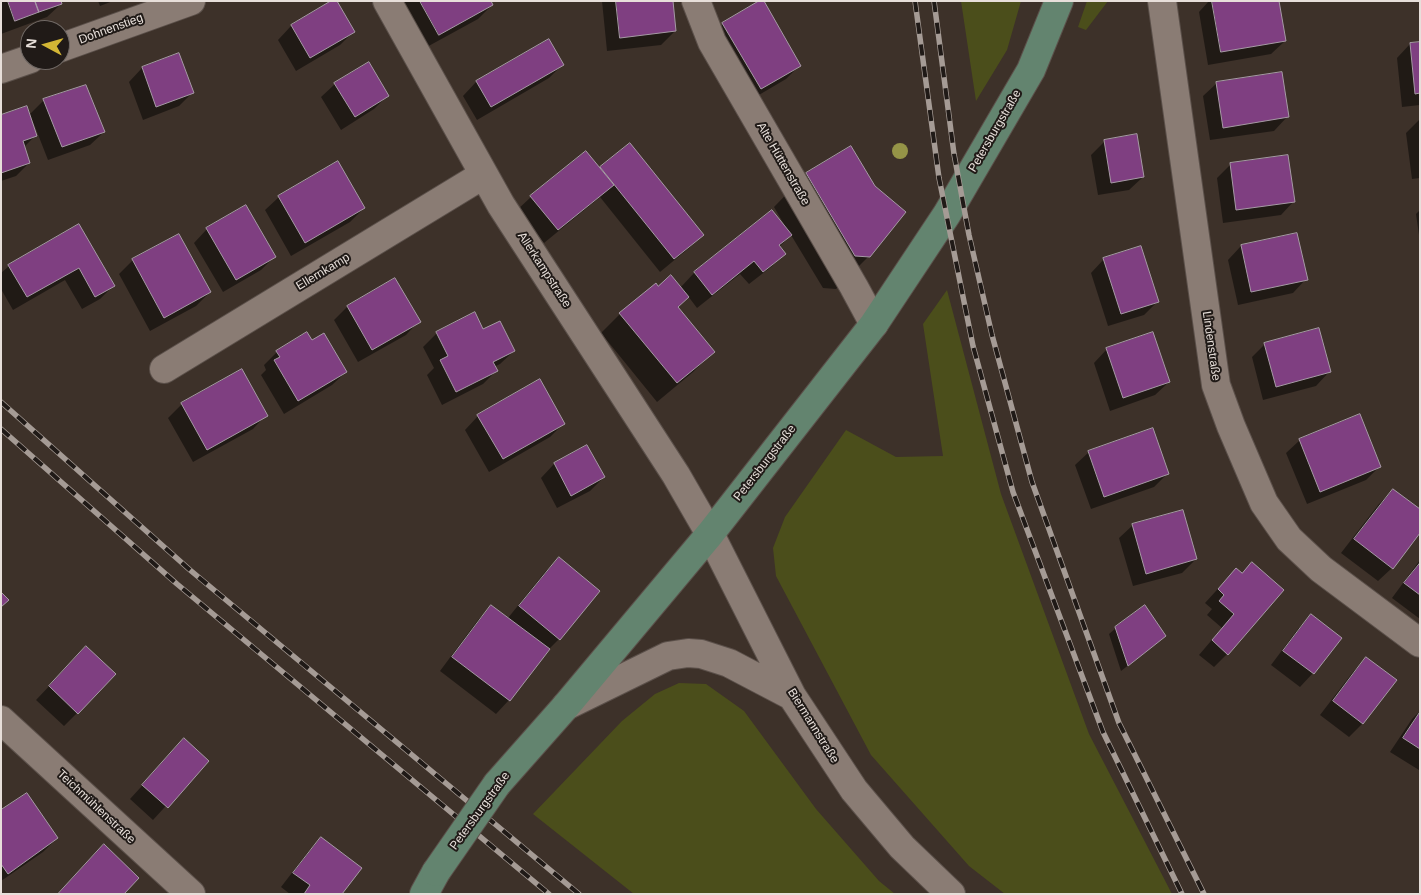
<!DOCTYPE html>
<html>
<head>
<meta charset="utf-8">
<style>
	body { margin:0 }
	#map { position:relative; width:1421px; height:895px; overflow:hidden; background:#3d3129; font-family:Arial,sans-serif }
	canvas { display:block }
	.frame { position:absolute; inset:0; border:2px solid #e7dfda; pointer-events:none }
	.north { position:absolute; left:20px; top:20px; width:50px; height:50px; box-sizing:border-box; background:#201a17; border:1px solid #706965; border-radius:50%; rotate:276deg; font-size:14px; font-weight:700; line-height:20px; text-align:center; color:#e7dfda }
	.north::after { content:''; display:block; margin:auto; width:18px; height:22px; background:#d3b635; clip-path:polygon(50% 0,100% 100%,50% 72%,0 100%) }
</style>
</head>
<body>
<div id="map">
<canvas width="1421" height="895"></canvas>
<div class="frame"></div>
<div class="north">N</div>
</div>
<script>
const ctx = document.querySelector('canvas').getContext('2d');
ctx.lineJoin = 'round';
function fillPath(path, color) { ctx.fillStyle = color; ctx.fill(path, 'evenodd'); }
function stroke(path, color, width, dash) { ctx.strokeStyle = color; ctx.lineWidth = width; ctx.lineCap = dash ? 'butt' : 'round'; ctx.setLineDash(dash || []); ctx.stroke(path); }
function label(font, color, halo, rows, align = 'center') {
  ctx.font = font + ' Arial,sans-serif'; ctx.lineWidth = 4; ctx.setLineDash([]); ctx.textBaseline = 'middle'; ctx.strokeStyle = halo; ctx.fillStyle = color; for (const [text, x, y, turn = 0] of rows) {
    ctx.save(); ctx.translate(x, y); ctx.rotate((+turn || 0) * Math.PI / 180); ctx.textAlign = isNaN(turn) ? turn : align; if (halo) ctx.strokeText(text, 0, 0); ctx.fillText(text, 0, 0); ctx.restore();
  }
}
const green = new Path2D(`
	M961,1H1021L1007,50L976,101Z
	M1087,1H1108L1086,30L1078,27Z
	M947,290L1001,494L1089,734L1172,894H1005L969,866L871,755L776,576L773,548L785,517L846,430L896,457L943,456L923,324Z
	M679,683L706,684L744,711L816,809L879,881L895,894H634L533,814L622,721L655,694Z`);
const shadow = new Path2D(`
	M1,1H60L61,4L47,17L1,34Z
	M98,1H113L100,6Z
	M334,1L353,32L340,45L296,71L278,40L291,26Z
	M400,1H489L492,5L478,19L425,48Z
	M671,1L675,31L661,45L607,51L602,1Z
	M762,1L800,65L786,79L747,102L709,38L723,24Z
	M1209,1H1278L1285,41L1271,54L1208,65L1199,12Z
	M548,40L562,65L549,78L477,120L463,96L476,82Z
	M1420,43V105L1402,107L1397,58L1410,44Z
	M178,54L193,92L179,106L143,120L129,82L142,68Z
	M1217,83L1287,117L1274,131L1210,140L1203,96Z
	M335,84L387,96L374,109L341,130L321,97Z
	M44,100L104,132L90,145L48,160L30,114Z
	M1,116L35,136L24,147L29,163L16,176L1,181Z
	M1420,119V178L1412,179L1406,133Z
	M1105,141L1143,177L1129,190L1098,195L1091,155Z
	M630,145L703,235L689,248L660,272L600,197L544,243L517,210L531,197L600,169Z
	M850,147L869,256L836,289L823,288L791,235L779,247L784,254L771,267L749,284L740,274L697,308L688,296L677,308L713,352L693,372L657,402L601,333L620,314L658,288H680L694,273L772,212L784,227L785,226L774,207L806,174Z
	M1231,164L1294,201L1281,215L1223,223L1217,178Z
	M279,197L364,208L350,222L291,256L265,210Z
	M1420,210V242L1416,214Z
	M79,225L113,286L100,299L82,309L65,280L13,310L1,289V273L9,266Z
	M207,229L275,256L261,270L223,292L194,243Z
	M1241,246L1306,279L1293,293L1238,305L1228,260Z
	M1104,259L1158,301L1144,315L1108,326L1091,273Z
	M133,260L210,292L196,306L150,331L119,274Z
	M395,279L419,321L406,335L358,362L334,320L347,307Z
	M483,331L514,351L500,364L494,367L496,371L483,384L442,405L427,375L434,368L423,347L437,333Z
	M311,342L346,372L332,385L284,414L261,375L266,370L264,365L277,352Z
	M1265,344L1329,372L1316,386L1263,400L1252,357Z
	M1107,349L1169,382L1155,395L1110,411L1094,363Z
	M182,404L266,415L253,429L193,462L168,418Z
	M478,416L564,423L550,437L489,472L465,430Z
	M1300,440L1379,467L1366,480L1307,504L1286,453Z
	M587,446L604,477L590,491L557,508L541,478L554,464Z
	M1089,452L1168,473L1154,487L1091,509L1075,465Z
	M1393,490L1392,568L1378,581L1341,553L1379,504Z
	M1133,525L1196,559L1182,573L1133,586L1119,538Z
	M559,559L598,591L559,639L545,653L509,700L496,714L440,671L478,620L492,606L508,618L545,572Z
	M1420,560V619L1392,598Z
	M1236,569L1241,574L1227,654L1214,667L1199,655L1222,628L1207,615L1212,609L1205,603Z
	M1311,616L1313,673L1300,687L1271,665L1298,629Z
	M1116,628L1158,642L1121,671L1109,634Z
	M1366,659L1395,680L1362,724L1349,737L1320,715L1353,672Z
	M73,661L77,713L64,726L36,700Z
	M1420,711V769L1419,770L1390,752L1412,719Z
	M171,754L207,761L153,820L130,799Z
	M1,812L57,838L43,852L1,881Z
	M321,838L341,894H290L281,887L308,852Z`);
const building = new Path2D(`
	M8,1H35L39,12L15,21Z
	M35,1H61L62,4L39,12Z
	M331,1H337L355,32L310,58L291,25Z
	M420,1H491L493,5L439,35Z
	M616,1H673L676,31L620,38Z
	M759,1H764L801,66L761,89L722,23Z
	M1212,1H1279L1286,41L1221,52Z
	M549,39L564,65L491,107L476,81Z
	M1420,42V93L1415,94L1410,43Z
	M179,53L194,93L156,107L142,67Z
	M369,62L389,96L355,117L334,83Z
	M1282,72L1289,117L1223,128L1216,82Z
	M86,85L105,132L62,147L43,99Z
	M27,106L37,136L23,141L30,163L1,173V115Z
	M1137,134L1144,177L1111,183L1104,140Z
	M630,143L704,235L674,259L600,167Z
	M851,146L875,186L906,212L870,257L855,256L806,173Z
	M586,151L614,185L558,230L530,196Z
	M1288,155L1295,202L1236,210L1230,163Z
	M338,161L365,208L305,243L278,196Z
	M246,205L276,257L236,280L206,228Z
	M772,210L792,235L779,245L786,254L763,272L754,261L712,295L694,272Z
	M79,224L115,286L95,297L79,268L27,297L8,265Z
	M1297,233L1308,280L1251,292L1241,245Z
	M179,234L211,292L164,318L132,259Z
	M1141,246L1159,302L1121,314L1103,258Z
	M671,275L689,297L678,307L715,352L677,383L619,313L656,283L658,286Z
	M395,278L421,322L372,350L347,306Z
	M475,312L483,329L500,321L515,351L493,362L498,371L456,392L440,360L448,356L436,332Z
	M1319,328L1331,372L1276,387L1264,343Z
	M307,332L312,340L324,333L347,372L298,401L274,360L280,357L276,351Z
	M1153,332L1170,382L1123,398L1106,348Z
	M242,369L268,416L207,450L181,403Z
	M540,379L565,424L503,459L477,415Z
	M1360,414L1381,467L1320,492L1299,439Z
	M1153,428L1169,474L1104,497L1088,451Z
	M587,445L605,477L571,496L554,463Z
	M1393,489L1420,509V533L1393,569L1354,539Z
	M1183,510L1197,559L1146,574L1132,524Z
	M559,557L600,591L560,640L519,606Z
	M1252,562L1284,590L1228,655L1212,640L1234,614L1219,601L1224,595L1218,589L1236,568L1242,573Z
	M1420,563V595L1404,583Z
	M1,592L9,600L1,607Z
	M491,605L550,649L510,701L452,657Z
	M1145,605L1166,636L1128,666L1115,627Z
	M1311,614L1342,638L1314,674L1283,651Z
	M86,646L116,674L78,714L49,686Z
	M1366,657L1397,680L1363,724L1333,701Z
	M1420,712V749L1403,738Z
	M184,738L209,761L168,808L142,785Z
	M27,793L58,838L8,874L1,864V810Z
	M321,837L362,868L342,894H304L310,885L293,873Z
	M104,844L139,878L124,894H58Z`);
const minor = new Path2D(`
	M387,1L501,205L676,475L710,534
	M696,1L712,42L854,287L874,324
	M1162,1L1216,385L1231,426L1264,503L1289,539L1321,569L1420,643
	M60,48L191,1
	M1,69L30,59
	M164,369L483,175
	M1,720L191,894`);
const tertiary = new Path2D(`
	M710,534L792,696L854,790L902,847L951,894
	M566,706L668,656L688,653L701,654L729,663L792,696`);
const secondary = new Path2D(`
	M497,784L566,706L710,534L874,324L947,214L1031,70L1059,1
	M424,894L436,872`);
const rail = new Path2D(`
	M915,1L939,178L973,346L1013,492L1103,732L1182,894
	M934,1L954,154L969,235L992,335L1032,482L1119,723L1204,894
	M1,402L190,570L579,894
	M1,429L177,584L549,894`);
const secondaryBridge = new Path2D(`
	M436,872L497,784`);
const trees = [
	[900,151]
];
const streetNames = [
	["Dohnenstieg",111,29,-20],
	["Petersburgstraße",995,131,-60],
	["Alte Hüttenstraße",783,164,60],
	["Allerkampstraße",544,270,57],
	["Ellernkamp",323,272,-31],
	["Lindenstraße",1211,346,82],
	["Petersburgstraße",765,463,-52],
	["Biermannstraße",813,726,58],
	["Teichmühlenstraße",96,807,43],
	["Petersburgstraße",480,811,-54]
];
fillPath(green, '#4b4e1b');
fillPath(shadow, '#0007');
fillPath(building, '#7f3f81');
stroke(building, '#a69aa5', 1);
stroke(minor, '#5b504a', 30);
stroke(tertiary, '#5b504a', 30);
stroke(secondary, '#5b504a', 30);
stroke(minor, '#8a7c74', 28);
stroke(tertiary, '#8a7c74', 28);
stroke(secondary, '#63846f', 28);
stroke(rail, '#a59b95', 5.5);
stroke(rail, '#201a17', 4, [11]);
stroke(secondaryBridge, '#5b504a', 30, []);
stroke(secondaryBridge, '#63846f', 28);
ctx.fillStyle = '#959447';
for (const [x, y] of trees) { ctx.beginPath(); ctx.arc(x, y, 8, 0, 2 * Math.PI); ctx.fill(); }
label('12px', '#e7dfda', '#201a17', streetNames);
</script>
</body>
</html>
